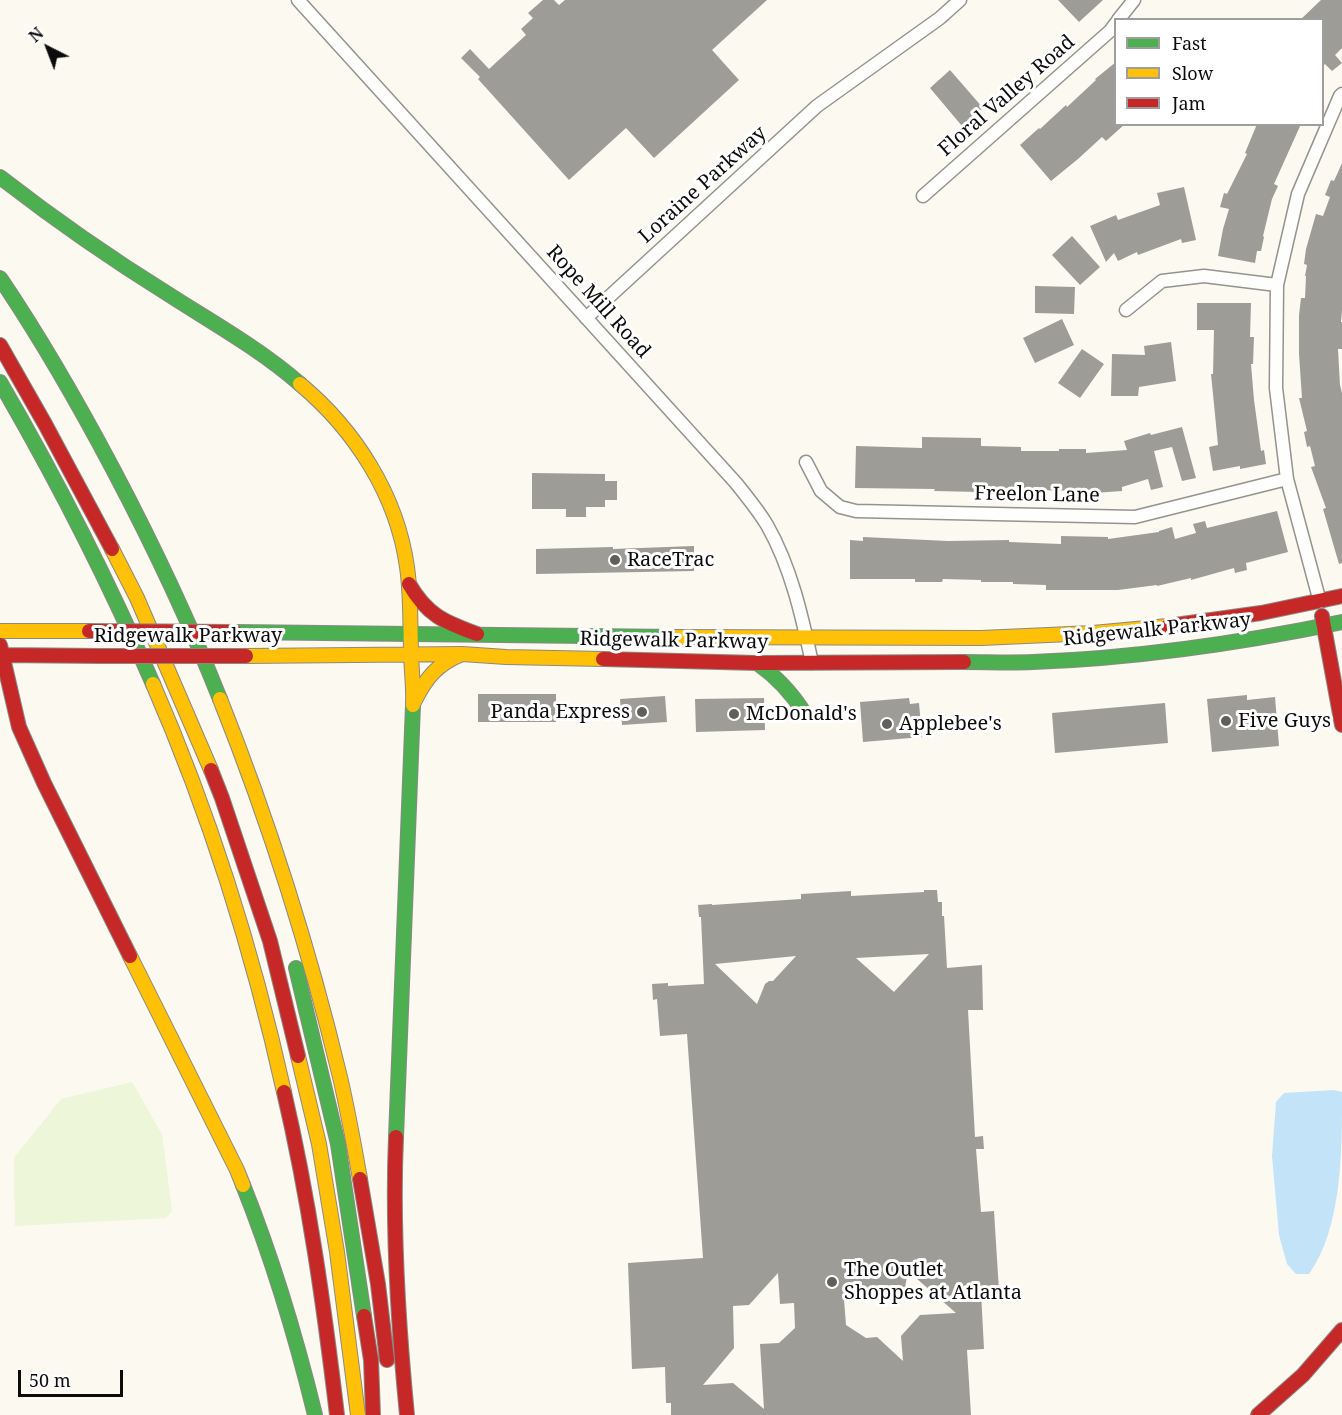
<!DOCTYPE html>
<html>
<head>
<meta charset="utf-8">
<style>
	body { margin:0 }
	#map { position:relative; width:1342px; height:1415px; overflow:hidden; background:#fbf9f0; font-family:"Noto Serif",serif }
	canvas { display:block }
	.legend { position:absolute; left:1114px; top:18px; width:210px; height:108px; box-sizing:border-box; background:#fff; border:2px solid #9e9e9e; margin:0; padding:8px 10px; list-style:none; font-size:18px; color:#0c0c0c }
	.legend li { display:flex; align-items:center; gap:12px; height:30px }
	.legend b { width:30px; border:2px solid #9e9e9e }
	.north { position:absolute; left:18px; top:18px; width:60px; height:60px; -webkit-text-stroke:4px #fff; paint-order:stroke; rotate:318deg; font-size:16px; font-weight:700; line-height:24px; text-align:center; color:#0c0c0c }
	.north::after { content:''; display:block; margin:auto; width:21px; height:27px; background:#0c0c0c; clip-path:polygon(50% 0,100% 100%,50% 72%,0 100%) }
	.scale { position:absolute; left:18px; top:1370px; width:105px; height:27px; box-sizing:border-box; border:3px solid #0c0c0c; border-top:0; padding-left:8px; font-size:18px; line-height:21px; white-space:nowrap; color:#0c0c0c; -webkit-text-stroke:4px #fff; paint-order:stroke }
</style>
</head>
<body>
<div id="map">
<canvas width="1342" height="1415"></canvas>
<ul class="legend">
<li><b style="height:8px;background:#4caf50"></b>Fast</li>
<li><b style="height:8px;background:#ffc107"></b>Slow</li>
<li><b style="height:8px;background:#c62828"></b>Jam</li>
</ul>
<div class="north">N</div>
<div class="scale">50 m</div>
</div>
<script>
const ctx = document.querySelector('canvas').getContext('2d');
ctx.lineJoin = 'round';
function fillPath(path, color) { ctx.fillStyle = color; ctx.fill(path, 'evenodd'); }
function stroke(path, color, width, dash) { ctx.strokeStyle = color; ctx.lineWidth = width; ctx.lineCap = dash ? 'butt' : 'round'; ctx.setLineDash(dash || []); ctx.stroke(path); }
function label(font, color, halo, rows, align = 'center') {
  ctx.font = font + ' "Noto Serif",serif'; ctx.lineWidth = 6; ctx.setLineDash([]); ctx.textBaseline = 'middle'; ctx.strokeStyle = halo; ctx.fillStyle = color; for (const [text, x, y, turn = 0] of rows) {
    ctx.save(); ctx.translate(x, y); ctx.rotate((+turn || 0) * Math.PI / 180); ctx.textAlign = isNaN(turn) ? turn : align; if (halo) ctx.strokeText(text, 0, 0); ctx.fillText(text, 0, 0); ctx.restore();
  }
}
const pitch = new Path2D(`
	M132,1082L162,1134L172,1211L166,1218L15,1226L14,1158L61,1099Z`);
const water = new Path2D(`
	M1334,1090L1342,1092C1342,1152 1342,1227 1309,1274H1296L1287,1264L1279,1235L1272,1156L1276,1102L1284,1093Z`);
const building = new Path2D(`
	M543,0H554L559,5L565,0H767L712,50L739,80L654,158L626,128L569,180L478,79L480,77L461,58L470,49L489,69L526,35L521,29L533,18L528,13Z
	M1058,0H1103L1079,22Z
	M1321,0H1342V48L1335,55L1342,63L1332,71L1325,64L1323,66V20H1300Z
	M1116,62V124H1125L1106,141L1102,137L1078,159L1051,181L1020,145L1039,128L1040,129L1066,105L1067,107L1096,80L1095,79Z
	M950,70L983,108L962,126L930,88Z
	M1257,124H1301L1274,184L1278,186L1272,199L1263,236L1264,237L1261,251H1257L1255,263L1218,256L1223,229L1229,209L1220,207L1224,193L1227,194L1247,154L1245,153Z
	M1342,163V310L1341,322H1342V349H1338L1340,385L1342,393V563L1339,564L1323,509L1326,508L1311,467L1315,466L1310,446L1307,447L1304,432L1307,431L1299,398H1302L1299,354V315L1301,298H1305L1306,276H1305L1307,265L1304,264L1306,249L1316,214L1323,216L1330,197L1325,195L1331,180L1334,181Z
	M1184,187L1196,240L1182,243L1181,239L1138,255L1137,252L1118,261L1114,253L1106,262L1090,226L1116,215L1118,220L1160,205L1157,193Z
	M1072,236L1100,267L1080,285L1052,255Z
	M1035,286L1075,287L1074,314L1035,313Z
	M1197,303H1251L1250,337H1254L1253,364H1251L1254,400L1261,451L1264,450L1266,464L1240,469V466L1213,471L1209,447L1218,445L1211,374H1213L1214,330H1197Z
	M1062,319L1074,345L1035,363L1023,338Z
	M1171,342L1176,381L1139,387L1138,396H1111L1112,354L1145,355L1144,346Z
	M1082,349L1104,364L1080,398L1058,383Z
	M1182,427L1196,478L1182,481L1172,447L1154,451L1163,487L1151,490L1148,479L1122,487V491L1094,493V491L1026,490V489L979,488V492L934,491L935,489L855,488L856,446L922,448V437L981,438V446L1021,447V451H1059V449H1086V453L1127,450L1124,441L1150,433L1151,435Z
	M532,473L605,474V481H617V500H605V507H586V517H566V509H532Z
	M1277,511L1288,552L1246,563L1247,570L1235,573L1234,568L1191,580V578L1157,586V585L1118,590H1046V585L1013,584V582H981V580L943,579L942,582H915V579H850V540L863,541V537L948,541L1009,540V542L1061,544V536L1108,537V539L1159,532V531L1172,527L1175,539L1196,533L1193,524L1205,521L1207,528Z
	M694,546V571L536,574V549L613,547V549Z
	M478,694H556V722H478Z
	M1247,695V700L1275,697L1279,746L1212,752L1207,699Z
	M665,696L667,722L622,725L620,699Z
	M764,698L765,730L696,732L695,699Z
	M909,698L910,704L919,703L922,737L863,742L860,702Z
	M1165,703L1168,743L1055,753L1052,713Z
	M924,890H937L938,902H942V916H944L947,968L982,965L983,1010H968L975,1137L983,1136L984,1149H976L981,1212L994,1211L999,1291L981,1292L984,1349L967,1350L971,1415H671V1403H666L665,1367L632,1369L628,1263L703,1258L687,1034L660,1036L657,999L653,1000L652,984L668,983V986L704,984L701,917H699L698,905L712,904V905L801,899V894L851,891V896L924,892ZM929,954L894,992L856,958ZM796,956L773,981H769L765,984L757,1004L715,964ZM908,1271L956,1313L920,1315L901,1336L903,1361L877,1337L866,1338L846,1325L844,1299L899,1296L904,1293ZM778,1273L780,1304L794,1303L795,1328L779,1343L760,1344L764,1409L733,1383L703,1385L734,1348L733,1306L749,1305Z`);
const street = new Path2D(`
	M298,0L736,483C747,497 758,510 767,525C791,567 802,616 812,663
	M1118,20L1134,0
	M923,196L1110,31L1116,23
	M1126,310L1162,281L1204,276L1277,285
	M586,318L817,106L940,18L960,0
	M806,462L821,491L840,507L856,511L1135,517L1287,479
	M1320,602L1287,479L1276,388L1277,285L1298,194L1340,96L1342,94`);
const fast = new Path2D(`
	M0,177C54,219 110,258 168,294C213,323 260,349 300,384
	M0,278C42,340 79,405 114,471C153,545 189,621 220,699
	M0,382C57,480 108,580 153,684
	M235,632L675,637
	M964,662C987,662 1010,663 1033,662C1137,658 1241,643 1342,622
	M757,663C777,677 792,693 805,714
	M296,968L338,1144L364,1316
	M396,1137L413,705
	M243,1185C273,1260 296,1337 315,1415`);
const slow = new Path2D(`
	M300,384C355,430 397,495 407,567C411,594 410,622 411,650C411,668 414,686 413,705
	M112,549L137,598L211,770
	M0,631H89
	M675,637L981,638L1093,633L1168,626
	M246,656L462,654L506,657L603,659
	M153,684C210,815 253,952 284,1092
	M220,699C269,822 309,948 340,1077C348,1111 354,1145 360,1179
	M414,702C426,678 437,664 462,654
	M130,956L237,1170L243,1185
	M298,1056L319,1144L337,1252L358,1415`);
const jam = new Path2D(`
	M0,345L45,424L112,549
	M409,584C427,615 444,622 477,634
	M1322,616L1342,725
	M1168,626L1261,613L1342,596
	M0,645L19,727L44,783L130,956
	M2,655L100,656
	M603,659L757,663L964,662
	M211,770L222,798L270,941L298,1056
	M284,1092C309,1199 324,1306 337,1415
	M396,1137C392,1229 398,1323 407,1415
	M360,1179L378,1284L387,1360
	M364,1316L371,1360L373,1415
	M1258,1415L1303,1375L1342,1330`);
const jamBridge = new Path2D(`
	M89,631L235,632
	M100,656H246`);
const markers = [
	[615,560,6,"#605f5c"],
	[642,712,6,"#605f5c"],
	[734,714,6,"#605f5c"],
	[1226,721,6,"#605f5c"],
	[887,724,6,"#605f5c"],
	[832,1282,6,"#605f5c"]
];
const streetNames = [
	["Floral Valley Road",1007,96,-41],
	["Loraine Parkway",703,185,-42],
	["Rope Mill Road",598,302,48],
	["Freelon Lane",1037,495,1],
	["Ridgewalk Parkway",1157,630,-6],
	["Ridgewalk Parkway",188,636],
	["Ridgewalk Parkway",674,641,1]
];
const poiNames = [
	["RaceTrac",627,560],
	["Panda Express",630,712,"right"],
	["McDonald's",746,714],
	["Five Guys",1238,721],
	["Applebee's",899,724],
	["The Outlet",844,1270],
	["Shoppes at Atlanta",844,1293]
];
fillPath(pitch, '#edf6d8');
fillPath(water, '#c3e3f8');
fillPath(building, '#9e9c96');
stroke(street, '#94938f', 15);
stroke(fast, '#8a8985', 16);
stroke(slow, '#8a8985', 16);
stroke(jam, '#8a8985', 16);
stroke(street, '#fefefd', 12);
stroke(fast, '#4caf50', 14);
stroke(slow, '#ffc107', 14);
stroke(jam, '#c62828', 14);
stroke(jamBridge, '#8a8985', 16, []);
stroke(jamBridge, '#c62828', 14);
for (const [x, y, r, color] of markers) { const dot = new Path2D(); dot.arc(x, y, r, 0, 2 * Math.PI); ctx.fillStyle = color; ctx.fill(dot); stroke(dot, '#fff', 2); }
label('20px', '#0c0c0c', '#fff', streetNames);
label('20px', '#0c0c0c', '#fff', poiNames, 'left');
</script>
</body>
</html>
